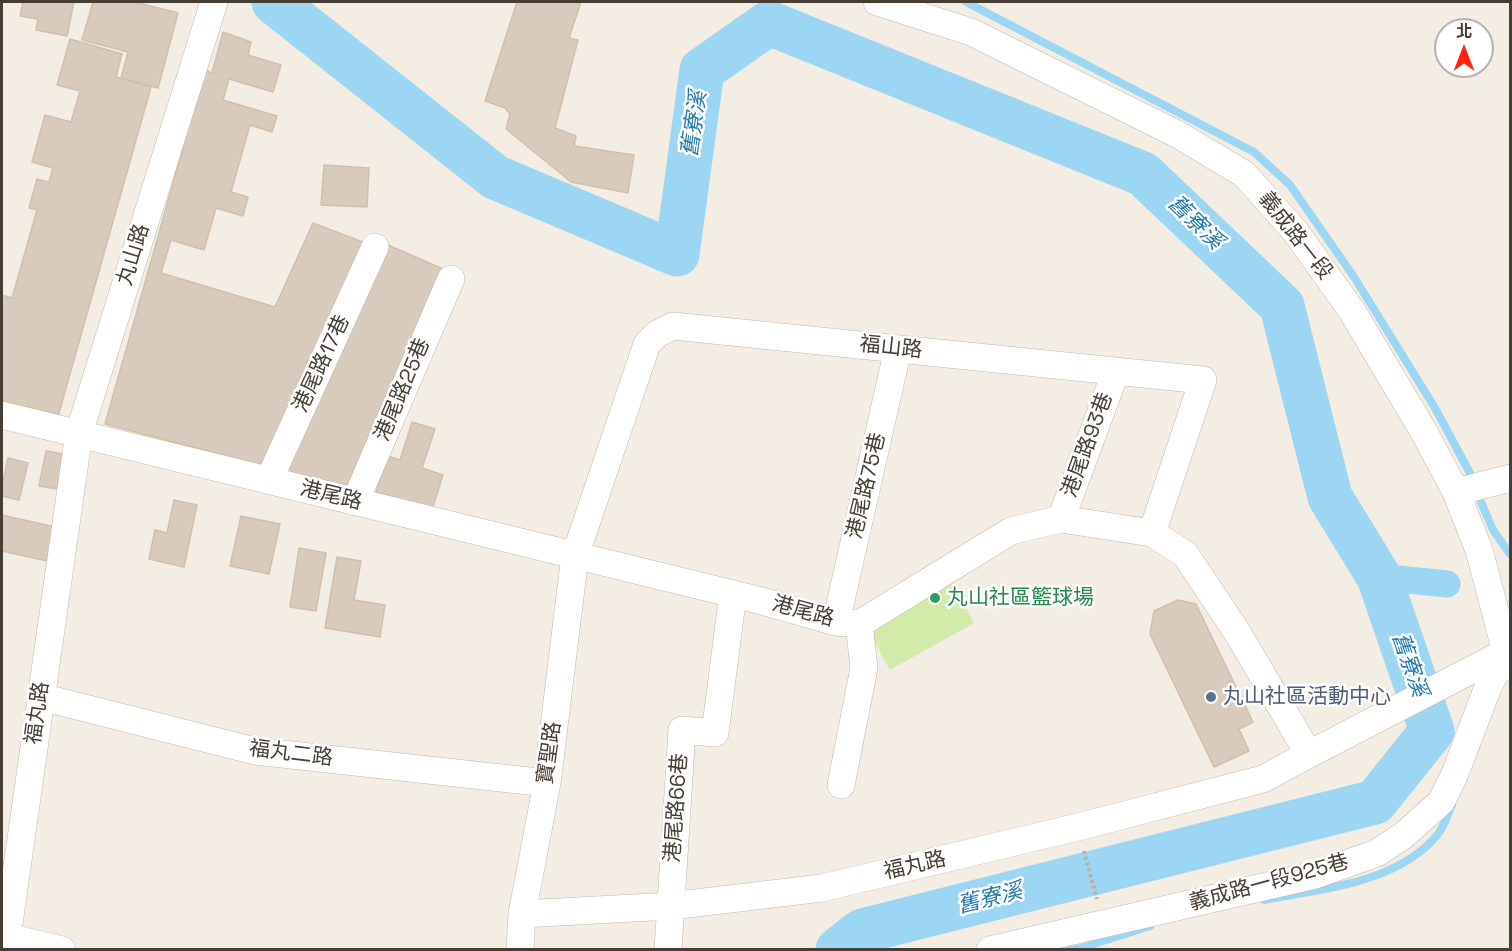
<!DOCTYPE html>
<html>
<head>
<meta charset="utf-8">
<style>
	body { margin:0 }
	#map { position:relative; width:1512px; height:951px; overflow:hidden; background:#f3ede4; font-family:"Space Grotesk","Noto Sans TC",sans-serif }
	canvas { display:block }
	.frame { position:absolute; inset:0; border:3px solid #463d33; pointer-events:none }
	.north { position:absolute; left:1434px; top:18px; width:60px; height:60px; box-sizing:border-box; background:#fff; border:2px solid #b5b1ad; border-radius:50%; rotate:0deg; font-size:16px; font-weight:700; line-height:24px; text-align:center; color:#463d33 }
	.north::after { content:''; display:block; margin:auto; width:21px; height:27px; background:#ff220f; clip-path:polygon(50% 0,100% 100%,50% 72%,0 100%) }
</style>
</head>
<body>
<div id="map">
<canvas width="1512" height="951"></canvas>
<div class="frame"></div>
<div class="north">北</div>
</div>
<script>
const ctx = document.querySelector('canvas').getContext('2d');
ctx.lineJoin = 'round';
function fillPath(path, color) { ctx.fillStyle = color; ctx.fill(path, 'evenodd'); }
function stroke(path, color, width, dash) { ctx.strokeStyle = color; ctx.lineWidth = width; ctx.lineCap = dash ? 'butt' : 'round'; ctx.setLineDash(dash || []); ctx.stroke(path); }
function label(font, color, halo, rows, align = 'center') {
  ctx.font = font + ' "Space Grotesk","Noto Sans TC",sans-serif'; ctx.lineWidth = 5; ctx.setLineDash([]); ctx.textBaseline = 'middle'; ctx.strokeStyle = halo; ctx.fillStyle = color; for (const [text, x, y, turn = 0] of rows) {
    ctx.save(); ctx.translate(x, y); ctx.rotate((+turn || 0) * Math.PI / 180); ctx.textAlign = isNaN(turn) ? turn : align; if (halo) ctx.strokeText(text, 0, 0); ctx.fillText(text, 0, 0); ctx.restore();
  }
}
const green = new Path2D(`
	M948,574L974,623L890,670L865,625Z`);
const stream = new Path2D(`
	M966,2L1254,152L1290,185L1354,277L1435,408L1471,475
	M1481,502L1493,530L1510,554
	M1264,900C1321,889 1399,883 1438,834C1444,827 1448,814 1452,805
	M1068,950L1081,948L1150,926`);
const canal = new Path2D(`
	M1379,577L1447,584`);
const river = new Path2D(`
	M274,2L495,177L677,254L702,70L769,23L1143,174L1282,306L1330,497L1379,577L1432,731L1375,802L862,931L838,950`);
const building = new Path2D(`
	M23,2H74L67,36L36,30L38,19L20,16Z
	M93,2H135L178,13L158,88L121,78L128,52L82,40Z
	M517,2H581L569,38L578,40L555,128L576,136L574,146L634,155L628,193L571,182L506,129L510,114L505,108L485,101Z
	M223,32L251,42L248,55L281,65L273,92L229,79L223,100L277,116L272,132L250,125L231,192L248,197L243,216L216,208L204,250L171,240L161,273L275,307L313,223L368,244L268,467L105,424L205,70L212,73Z
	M70,39L122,54L116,77L151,87L57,420L2,404V295L12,298L37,210L29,208L37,179L49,182L53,168L32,162L45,115L71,122L80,91L57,85Z
	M324,165L369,168L367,207L321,205Z
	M388,245L443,269L344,493L277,472Z
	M412,422L435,429L422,468L443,475L432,510L376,492L388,456L400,460Z
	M46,451L63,454L57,489L39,486Z
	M8,458L28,463L19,500L2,496V486Z
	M174,500L197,505L184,567L149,559L155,530L167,533Z
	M2,515L55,527L47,561L2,551Z
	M241,516L280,524L269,574L230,566Z
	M299,548L326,553L316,611L290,607Z
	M337,557L361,561L354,600L385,605L380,637L325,628Z
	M1178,600L1196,604L1253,722L1239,729L1249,751L1214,767L1150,634L1154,611Z`);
const path = new Path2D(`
	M1084,851L1097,899`);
const minor = new Path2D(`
	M877,2L971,32L1177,134L1244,174L1295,231L1352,311L1424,432L1456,492L1479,550L1510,667
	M2,415L762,601L836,622L859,624L1011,531L1061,519L1152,533L1185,554L1237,632L1307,751L1296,761L1506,652
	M269,480L375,247
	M1456,492L1510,478
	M355,502L451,279
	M1061,519L1116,371
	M836,622L898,349
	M41,697L255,751L547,783
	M841,785L864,668L859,624
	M522,914L671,906L822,888L1078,827L1263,779L1296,761
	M62,950L7,937L79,433L214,2
	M520,950L522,914L547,783L575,556L647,344L657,334L673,326L1203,380L1152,533
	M668,950L682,730L715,733L733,594
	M990,950L1315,875L1377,853L1404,835L1441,802L1454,776L1488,687L1506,652`);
const markers = [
	[935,598,6,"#2e9e5b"],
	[1211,697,6,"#5c6f8a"]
];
const streetNames = [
	["義成路一段",1295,236,52],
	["丸山路",134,255,-73],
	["福山路",891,348,6],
	["港尾路17巷",322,364,-65],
	["港尾路25巷",403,390,-67],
	["港尾路93巷",1088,445,-70],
	["港尾路75巷",867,486,-77],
	["港尾路",331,496,14],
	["港尾路",803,612,15],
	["福丸路",38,713,-82],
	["寶聖路",550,753,-82],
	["福丸二路",291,754,7],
	["港尾路66巷",677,808,-86],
	["福丸路",915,866,-13],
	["義成路一段925巷",1269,883,-15]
];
const leisureNames = [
	["丸山社區籃球場",947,598]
];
const serviceNames = [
	["丸山社區活動中心",1223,697]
];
const waterNames = [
	["舊寮溪",695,124,-82],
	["舊寮溪",1195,223,44],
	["舊寮溪",1409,665,71],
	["舊寮溪",990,899,-14]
];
fillPath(green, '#d2eba9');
stroke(stream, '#9bd6f5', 8);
stroke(canal, '#9bd6f5', 27);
stroke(river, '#9bd6f5', 45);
fillPath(building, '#d9cbbb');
stroke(building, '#d1bfab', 1.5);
stroke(minor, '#c2b7a9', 28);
stroke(path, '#c2af96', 4, [3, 3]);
stroke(minor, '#fff', 27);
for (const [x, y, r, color] of markers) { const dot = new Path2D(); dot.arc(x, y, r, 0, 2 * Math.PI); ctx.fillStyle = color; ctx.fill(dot); stroke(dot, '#fff', 2); }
label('21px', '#463d33', '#fff', streetNames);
label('21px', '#27864d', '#fff', leisureNames, 'left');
label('21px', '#4e5e75', '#fff', serviceNames, 'left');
label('italic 22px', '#2379a7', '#fff', waterNames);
</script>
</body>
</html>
